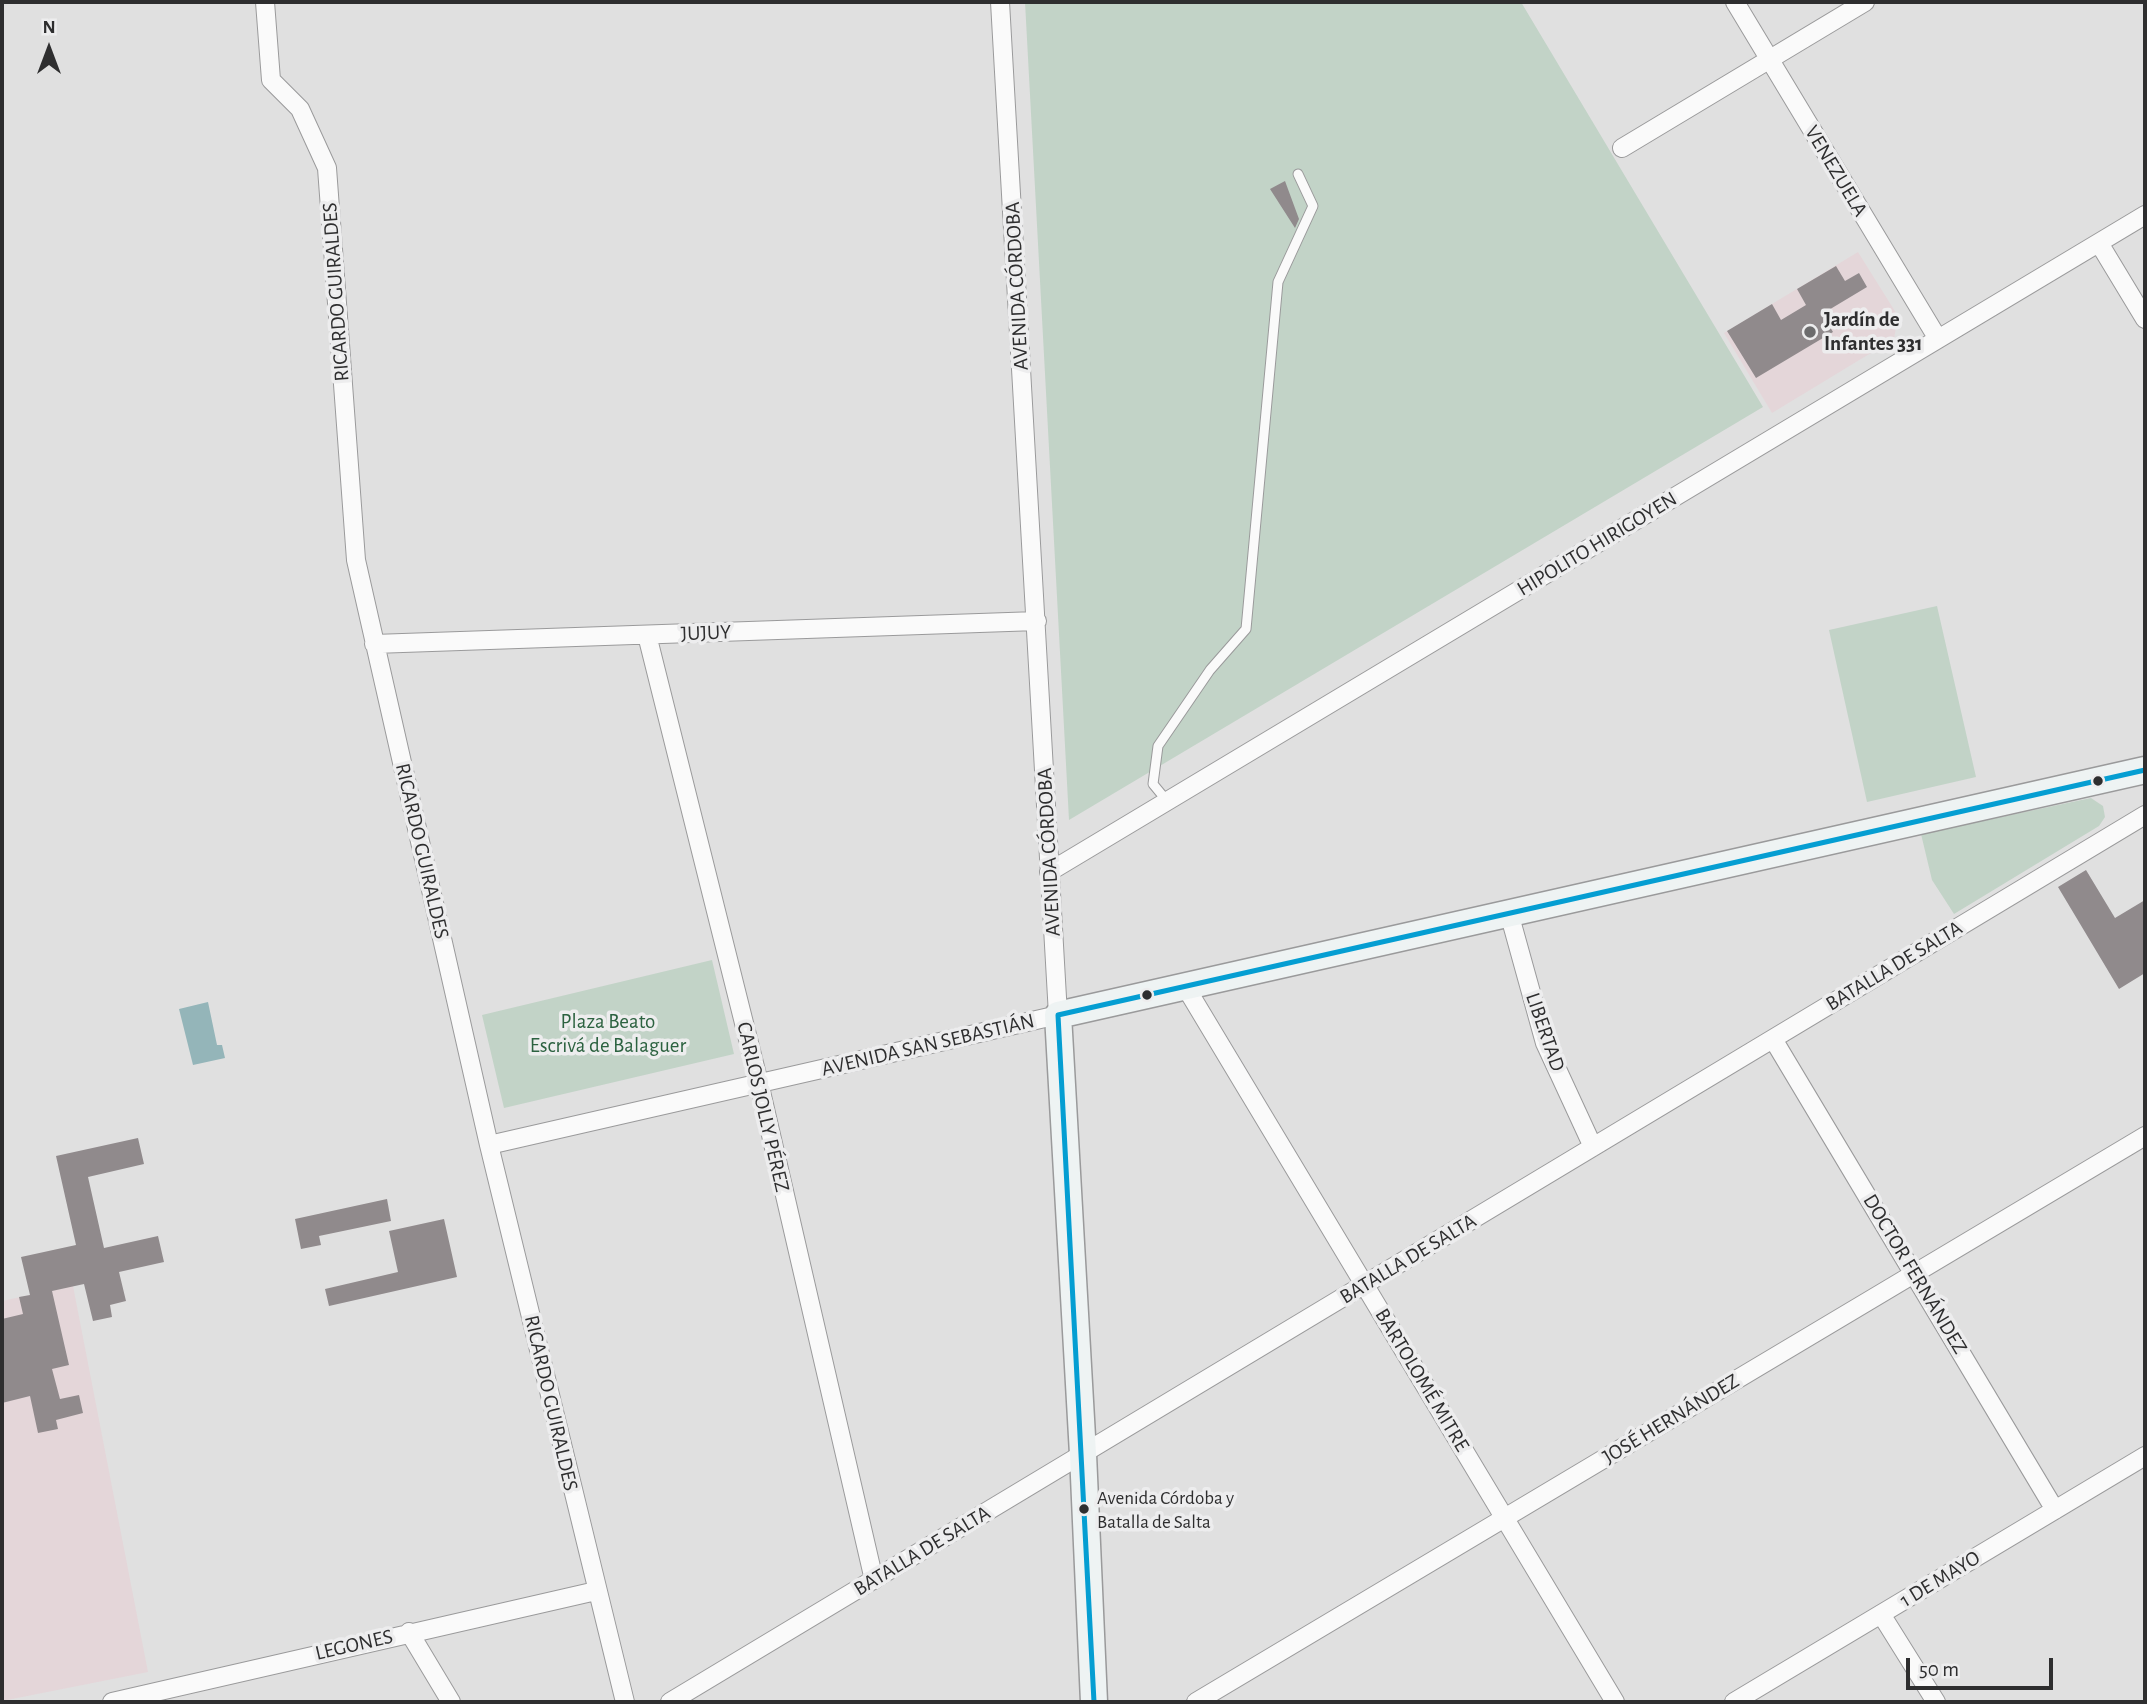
<!DOCTYPE html>
<html>
<head>
<meta charset="utf-8">
<style>
	body { margin:0 }
	#map { position:relative; width:2147px; height:1704px; overflow:hidden; background:#e0e0e0; font-family:"Alegreya Sans",sans-serif }
	canvas { display:block }
	.frame { position:absolute; inset:0; border:4px solid #2e2e2f; pointer-events:none }
	.north { position:absolute; left:14px; top:14px; width:70px; height:70px; -webkit-text-stroke:5px #ededee; paint-order:stroke; rotate:0deg; font-size:19px; font-weight:700; line-height:28px; text-align:center; color:#2e2e2f }
	.north::after { content:''; display:block; margin:auto; width:24px; height:32px; background:#2e2e2f; clip-path:polygon(50% 0,100% 100%,50% 72%,0 100%) }
	.scale { position:absolute; left:1906px; top:1658px; width:147px; height:32px; box-sizing:border-box; border:4px solid #2e2e2f; border-top:0; padding-left:9px; font-size:21px; line-height:24px; white-space:nowrap; color:#2e2e2f; -webkit-text-stroke:5px #ededee; paint-order:stroke }
</style>
</head>
<body>
<div id="map">
<canvas width="2147" height="1704"></canvas>
<div class="frame"></div>
<div class="north">N</div>
<div class="scale">50 m</div>
</div>
<script>
const ctx = document.querySelector('canvas').getContext('2d');
ctx.lineJoin = 'round';
function fillPath(path, color) { ctx.fillStyle = color; ctx.fill(path, 'evenodd'); }
function stroke(path, color, width, dash) { ctx.strokeStyle = color; ctx.lineWidth = width; ctx.lineCap = dash ? 'butt' : 'round'; ctx.setLineDash(dash || []); ctx.stroke(path); }
function label(font, color, halo, rows, align = 'center') {
  ctx.font = font + ' "Alegreya Sans",sans-serif'; ctx.lineWidth = 7; ctx.setLineDash([]); ctx.textBaseline = 'middle'; ctx.strokeStyle = halo; ctx.fillStyle = color; for (const [text, x, y, turn = 0] of rows) {
    ctx.save(); ctx.translate(x, y); ctx.rotate((+turn || 0) * Math.PI / 180); ctx.textAlign = isNaN(turn) ? turn : align; if (halo) ctx.strokeText(text, 0, 0); ctx.fillText(text, 0, 0); ctx.restore();
  }
}
const education = new Path2D(`
	M1858,252L1898,316L1894,339L1772,413L1724,333Z
	M73,1286L148,1672L2,1701V1301Z`);
const green = new Path2D(`
	M1025,2H1521L1763,407L1069,820Z
	M1937,606L1976,777L1867,802L1829,630Z
	M2091,798L2103,806L2105,817L2099,826L1954,914L1932,880L1921,834Z
	M712,960L734,1054L504,1108L482,1015Z`);
const water = new Path2D(`
	M208,1002L217,1045H222L225,1058L193,1065L179,1009Z`);
const building = new Path2D(`
	M1285,181L1299,219L1295,228L1270,189Z
	M1836,266L1845,281L1859,273L1867,287L1822,314L1833,332L1756,378L1727,331L1772,304L1781,320L1806,305L1797,289Z
	M2086,870L2115,918L2145,900V973L2119,989L2058,887Z
	M138,1138L144,1164L88,1177L104,1248L158,1236L164,1262L119,1272L126,1301L110,1305L112,1317L93,1321L84,1284L52,1291L69,1365L52,1369L60,1399L79,1395L83,1413L56,1420L58,1429L38,1433L30,1396L2,1403V1319L23,1314L19,1297L30,1295L21,1257L76,1245L56,1156Z
	M387,1199L391,1221L319,1236L321,1245L301,1249L295,1219Z
	M444,1219L457,1277L329,1306L325,1289L398,1272L389,1231Z`);
const lane = new Path2D(`
	M1167,801L1153,784L1158,746L1210,670L1246,629L1278,282L1313,206L1298,174`);
const street = new Path2D(`
	M265,2L271,80L300,109L327,168L356,560L489,1145L625,1702
	M1735,2L1938,339
	M1622,148L1865,2
	M2099,243L2145,319
	M647,635L759,1083L874,1580
	M374,644L1037,621
	M1049,872L2145,215
	M1509,913L1545,1043L1593,1147
	M1185,986L1615,1702
	M1773,1039L2055,1510
	M489,1145L1058,1015L1000,2
	M1881,1614L1936,1702
	M409,1632L451,1702
	M112,1702L596,1591
	M670,1702L2145,815
	M1196,1702L2145,1136
	M1734,1702L2145,1456`);
const secondary = new Path2D(`
	M1094,1702L1083,1454L1058,1015L2145,770`);
const bus1 = new Path2D(`
	M1094,1702L1058,1015L2145,770`);
const markers = [
	[1810,332,7,"#6c6c6d"],
	[2098,781,6,"#2e2e2f"],
	[1147,995,6,"#2e2e2f"],
	[1084,1509,6,"#2e2e2f"]
];
const busNames = [
	["Avenida Córdoba y",1097,1498],
	["Batalla de Salta",1097,1522]
];
const streetNames = [
	["VENEZUELA",1836,171,59],
	["AVENIDA CÓRDOBA",1017,286,-93],
	["RICARDO GUIRALDES",336,292,-94],
	["HIPOLITO HIRIGOYEN",1597,544,-31],
	["JUJUY",706,633,-2],
	["RICARDO GUIRALDES",422,851,77],
	["AVENIDA CÓRDOBA",1049,852,-93],
	["BATALLA DE SALTA",1894,966,-31],
	["LIBERTAD",1545,1032,71],
	["AVENIDA SAN SEBASTIÁN",928,1045,-13],
	["CARLOS JOLLY PÉREZ",763,1107,77],
	["BATALLA DE SALTA",1408,1259,-31],
	["DOCTOR FERNÁNDEZ",1915,1274,59],
	["BARTOLOMÉ MITRE",1422,1380,59],
	["RICARDO GUIRALDES",551,1403,77],
	["JOSÉ HERNÁNDEZ",1671,1419,-31],
	["BATALLA DE SALTA",922,1551,-31],
	["1 DE MAYO",1940,1579,-31],
	["LEGONES",354,1645,-13]
];
const poiNames = [
	["Jardín de",1824,320],
	["Infantes 331",1824,344]
];
const parkNames = [
	["Plaza Beato",608,1022],
	["Escrivá de Balaguer",608,1046]
];
fillPath(education, '#e4d6d9');
fillPath(green, '#c2d3c7');
fillPath(water, '#94b5b9');
fillPath(building, '#908a8c');
stroke(lane, '#9a9a9b', 11);
stroke(street, '#9a9a9b', 20);
stroke(secondary, '#9a9a9b', 29);
stroke(lane, '#fafafa', 9);
stroke(street, '#fafafa', 18);
stroke(secondary, '#eef3f3', 26);
stroke(bus1, '#059ed2', 5);
for (const [x, y, r, color] of markers) { const dot = new Path2D(); dot.arc(x, y, r, 0, 2 * Math.PI); ctx.fillStyle = color; ctx.fill(dot); stroke(dot, '#ededee', 2.5); }
label('19px', '#2e2e2f', '#ededee', busNames, 'left');
label('21px', '#2e2e2f', '#ededee', streetNames);
label('bold 21px', '#2e2e2f', '#ededee', poiNames, 'left');
label('21px', '#2c6240', '#ededee', parkNames);
</script>
</body>
</html>
